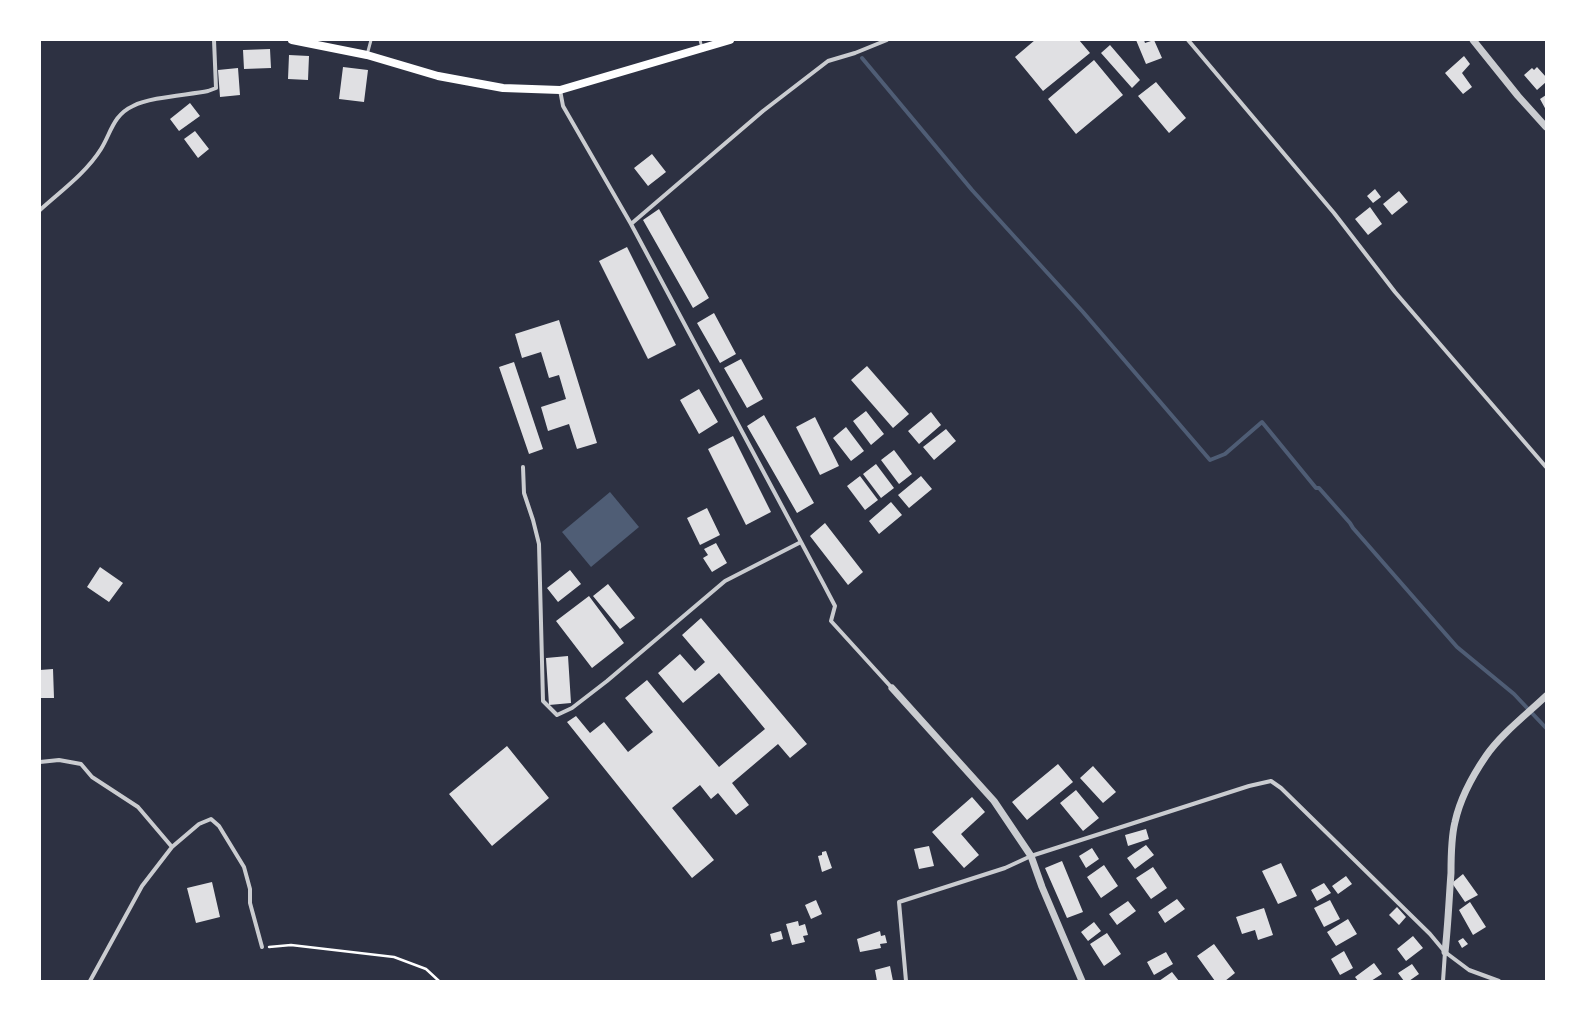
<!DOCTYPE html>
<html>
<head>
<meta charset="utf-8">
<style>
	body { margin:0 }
	#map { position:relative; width:1586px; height:1021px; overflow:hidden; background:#2d3142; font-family:Montserrat,sans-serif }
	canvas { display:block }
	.frame { position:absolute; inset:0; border:41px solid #fff; pointer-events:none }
</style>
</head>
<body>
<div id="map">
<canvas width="1586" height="1021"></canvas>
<div class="frame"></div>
</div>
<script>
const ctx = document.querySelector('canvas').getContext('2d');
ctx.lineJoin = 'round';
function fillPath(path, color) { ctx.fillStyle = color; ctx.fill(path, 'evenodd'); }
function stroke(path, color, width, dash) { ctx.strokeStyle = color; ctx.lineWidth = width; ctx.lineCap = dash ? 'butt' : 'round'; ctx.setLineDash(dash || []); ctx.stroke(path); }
const water = new Path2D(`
	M610,492L639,527L591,567L562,532Z`);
const stream = new Path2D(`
	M862,58L972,190L1083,312L1210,460L1225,454L1262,422L1316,488H1319L1350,523L1353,528L1457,647L1514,694L1546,728`);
const building = new Path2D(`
	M1035,40H1079L1090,53L1043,91L1015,57Z
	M1136,40H1144L1145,43L1154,40L1162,58L1146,64Z
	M1110,45L1140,80L1132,88L1101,53Z
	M270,49L271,68L244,69L243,50Z
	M289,55L309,56L308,80L288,79Z
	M1464,56L1470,64L1462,73L1472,87L1463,94L1445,73Z
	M1094,60L1123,95L1076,134L1048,99Z
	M343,67L368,70L364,102L339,99Z
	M1537,67L1546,77V82L1537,90L1524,75L1532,68L1534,70Z
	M238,68L240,95L220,97L218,70Z
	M1156,82L1186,118L1169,133L1138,96Z
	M1546,95V110L1540,99Z
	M190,103L200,116L179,131L170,119Z
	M195,131L209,149L198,158L184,139Z
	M652,154L666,172L648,186L634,168Z
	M1375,189L1381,197L1373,203L1367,196Z
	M1399,191L1408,202L1392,215L1383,204Z
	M1370,207L1382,224L1368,235L1355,219Z
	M659,209L709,298L693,308L643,220Z
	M627,247L676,345L648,359L599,261Z
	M714,313L736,354L720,363L697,323Z
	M559,320L597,443L577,449L569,424L548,431L541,407L566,399L559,375L549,378L541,352L522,358L515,334Z
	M741,359L763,399L747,408L724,368Z
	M514,362L543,449L529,454L499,367Z
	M867,366L909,414L893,428L851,380Z
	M699,389L718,422L699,434L680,400Z
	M866,411L884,434L871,445L853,421Z
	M931,412L941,425L919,444L908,431Z
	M764,415L814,503L797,513L747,426Z
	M815,417L839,466L820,475L796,427Z
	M846,427L864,451L851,461L833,438Z
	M946,429L956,441L934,460L923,447Z
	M733,436L771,512L746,525L708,449Z
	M894,450L912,474L899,484L881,460Z
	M876,464L894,488L881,498L863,474Z
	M860,476L878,500L865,510L847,486Z
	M921,476L932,489L909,508L898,495Z
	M891,502L902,515L879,534L869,521Z
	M707,508L720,535L700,545L687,518Z
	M825,523L863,572L848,585L810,536Z
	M716,543L727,563L712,572L703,558L708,555L704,549Z
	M100,567L123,583L109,602L87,587Z
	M570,570L581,584L558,602L547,588Z
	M608,584L635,618L620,629L593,596Z
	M589,596L624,643L592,668L556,621Z
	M701,618L807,744L790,758L778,744L732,783L749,805L736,815L718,793L711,799L700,785L672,808L714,860L692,878L567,722L576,716L590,733L604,722L628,752L653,732L625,698L647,680L719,767L765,729L719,673L683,703L658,673L680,654L695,671L705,662L682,635Z
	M568,656L571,703L549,705L546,658Z
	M53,669L54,698H40V670Z
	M507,746L549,798L492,846L449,794Z
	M1058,764L1073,782L1027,820L1012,802Z
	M1093,766L1116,792L1103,803L1080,778Z
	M1076,790L1099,818L1083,831L1060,803Z
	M972,797L985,812L961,834L979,855L964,868L932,832Z
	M1146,829L1149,839L1128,846L1125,835Z
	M1146,845L1154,855L1135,869L1127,858Z
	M929,846L934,866L919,869L914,849Z
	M1092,848L1099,859L1086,868L1079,856Z
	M826,851L832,868L822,872L818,856L822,855V852Z
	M1062,861L1083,912L1067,918L1045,868Z
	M1281,863L1297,896L1278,904L1262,871Z
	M1104,865L1118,886L1101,898L1087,877Z
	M1153,867L1167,888L1151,899L1136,878Z
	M1463,874L1478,895L1465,902L1452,883Z
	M1346,876L1352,884L1338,894L1332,886Z
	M212,882L220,917L196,923L187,888Z
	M1324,883L1331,893L1317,901L1311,890Z
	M1177,899L1185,909L1165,923L1158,912Z
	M816,900L822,914L811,919L805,905Z
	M1330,900L1340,919L1324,927L1314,908Z
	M1128,901L1136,911L1117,925L1109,914Z
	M1470,902L1486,927L1473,935L1459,910Z
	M1397,907L1406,917L1399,925L1389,915Z
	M1264,908L1273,935L1258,940L1255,930L1242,934L1236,917Z
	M1348,919L1357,934L1336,946L1327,932Z
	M798,921L799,926L805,924L808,935L803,936L805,942L792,945L786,924Z
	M1094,922L1101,931L1088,941L1081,932Z
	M781,931L783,939L772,942L770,934Z
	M880,931L881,936L885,935L887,943L880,944L881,948L860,952L857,939Z
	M1107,933L1121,954L1104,966L1090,944Z
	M1413,936L1423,948L1406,961L1397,949Z
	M1463,938L1468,944L1462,948L1458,941Z
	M1214,944L1235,973L1225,981H1215L1197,956Z
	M1344,951L1353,968L1340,975L1331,959Z
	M1166,952L1173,964L1154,975L1147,962Z
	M1374,963L1382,974L1371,981H1358L1355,977Z
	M1412,964L1419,974L1409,981H1404L1398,973Z
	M890,966L893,981H877L875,970Z
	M1172,972L1179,981H1159Z`);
const path = new Path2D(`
	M269,947L291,945L394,957L426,969L439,981`);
const service = new Path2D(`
	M700,40L702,48
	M367,55L371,40`);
const minor = new Path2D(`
	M1188,40L1334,213L1395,292L1546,467
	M560,90L563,106L631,224L824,585L835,606L831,621L892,688
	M40,210C61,191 86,173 101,149C111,133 113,115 133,106C150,97 188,95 208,91L216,88L214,40
	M631,224L763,111L828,61L855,53L887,40
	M523,467L524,493L533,520L539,544L543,701L557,715L572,708L607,681L725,581L801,542
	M40,762L59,760L81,764L92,777L138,807L172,847L199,824L211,819L219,826L244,867L250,889V903L262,947
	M90,981L142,886L172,847
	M906,981L899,902L1005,868L1031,856L1249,786L1271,781L1281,788L1430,934L1445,952L1469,970L1499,981
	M1443,981L1445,952`);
const tertiary = new Path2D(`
	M1473,40L1518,96L1546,127
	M892,688L994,801L1031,856L1042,887L1082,981
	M1445,952C1448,926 1449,899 1451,873C1451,856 1451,838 1455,822C1460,799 1473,775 1486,756C1500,735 1527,714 1546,696`);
const secondary = new Path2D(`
	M292,40L367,55L438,76L503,88L560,90L730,40`);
fillPath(water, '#4f5d75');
stroke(stream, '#4f5d75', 4);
fillPath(building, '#e0e0e3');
stroke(path, '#fff', 2.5);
stroke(service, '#caccd0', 3);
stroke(minor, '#caccd0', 4);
stroke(tertiary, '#caccd0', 7);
stroke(secondary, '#fff', 8);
</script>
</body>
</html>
